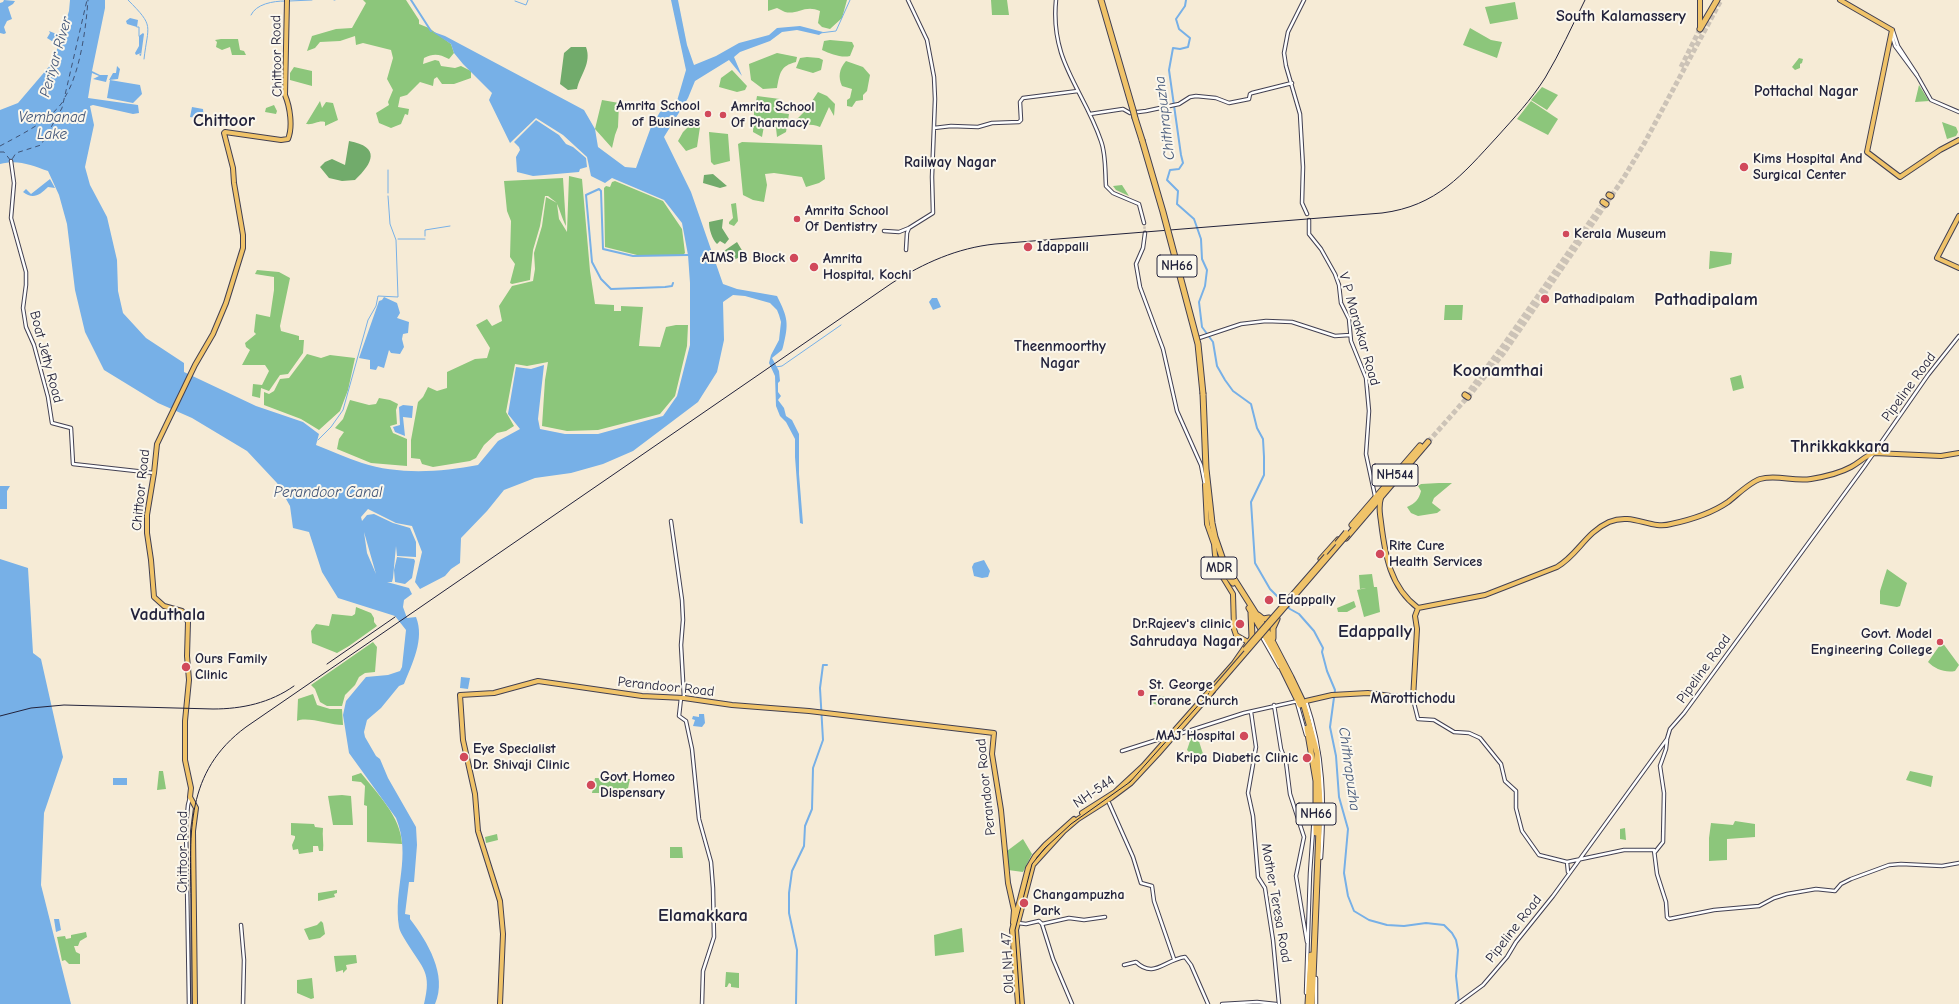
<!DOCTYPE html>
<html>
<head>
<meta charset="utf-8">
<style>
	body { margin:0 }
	canvas { display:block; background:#f6ebd6 }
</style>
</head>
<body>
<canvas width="1959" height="1004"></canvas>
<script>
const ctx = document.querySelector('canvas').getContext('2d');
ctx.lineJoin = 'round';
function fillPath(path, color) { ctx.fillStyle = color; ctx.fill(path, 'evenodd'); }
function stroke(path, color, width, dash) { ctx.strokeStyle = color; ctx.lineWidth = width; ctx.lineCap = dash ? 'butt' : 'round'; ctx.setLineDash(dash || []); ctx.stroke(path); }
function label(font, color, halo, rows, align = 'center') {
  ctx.font = font + ' "Comic Neue",sans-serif'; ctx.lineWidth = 4; ctx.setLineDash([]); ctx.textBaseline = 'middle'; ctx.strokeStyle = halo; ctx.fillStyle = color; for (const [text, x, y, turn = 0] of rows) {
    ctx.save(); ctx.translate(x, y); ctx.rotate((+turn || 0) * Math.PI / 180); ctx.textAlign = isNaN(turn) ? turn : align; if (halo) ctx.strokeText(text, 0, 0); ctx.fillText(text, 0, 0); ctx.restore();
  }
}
const green = new Path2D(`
	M363,0H406L419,20V24L429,28L451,44L454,53L449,59C439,54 434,53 424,58L423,64L435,60L439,61L441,66L455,68L461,66L471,71V78L454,84H442L437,77L434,79L433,86L420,82L407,95L400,97L398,107L409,109L408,115L405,114L401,124L391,128L379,123L376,113L389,105L388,102L393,90L387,79L393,58L391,50L363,43L356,45L355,36L340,41L320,42L315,48L307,51L312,36L336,29L352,28L366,3Z
	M768,0H847L842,18L830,29L822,27L818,23L820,11C805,4 798,15 785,12C782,11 780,9 777,8L768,11Z
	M991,0H1007L1009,15H992Z
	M1515,2L1518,19L1490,24L1485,7Z
	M1470,28L1491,40L1502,42L1497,58L1463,45Z
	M221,39H238L240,50L244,51L246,55H232L230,47L222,50L216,47L217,42L215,40Z
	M830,40L852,42L854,46L850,56C841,58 831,54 822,50L824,41Z
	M777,53L797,57L796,62C780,66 780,73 777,88L763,89L751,80L749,64Z
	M807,57L819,58L823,60L821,70L813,73L796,68L800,58Z
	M1799,58L1803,59L1802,63L1800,64V68L1795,70L1792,67Z
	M846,61L863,67L870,75L867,91L863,95V100L856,101L852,107L847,106V100L850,98L852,89L842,86C838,77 839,69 846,61Z
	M294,67L312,71V86L290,80V73Z
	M732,70L747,86L745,90L737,92L719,87L721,78Z
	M1919,85L1929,101L1915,102Z
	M1542,87L1558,95L1547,110L1531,100Z
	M818,92L827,96L835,104L834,116L829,107L820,127C811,123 802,126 794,122L806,110Z
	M757,96L780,99L781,113L789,114L786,132L777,137L776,128L764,126L762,137L753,132L754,113Z
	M602,100L619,103L618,127L615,135L612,148L595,129Z
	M320,101L322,108L326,102L333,103L338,120L325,126V122C318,120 315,125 306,124Z
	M1531,101L1558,119L1548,135L1517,119Z
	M274,105L277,111L276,114L265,112L266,108Z
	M695,120L700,127L697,147L686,151L678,141L683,132Z
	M1942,122L1956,127L1958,132L1956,136L1947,139Z
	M709,132L728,134L730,161L714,165L711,162Z
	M742,142L822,145L825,179L819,183L806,187L802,177L774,173L765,174L767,185L764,202L753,200L743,195L738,144Z
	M569,176L582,179L590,271L595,304L614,305V311H621V306L643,307L639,346L660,347L666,327L676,325H688L687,346L675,396L660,414L598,430L567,431L542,426L545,380L548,362L527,366L515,364L506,412L514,426L506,431L497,433L484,445L476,458L470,461L433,467L422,464L420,459L411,458V440L418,402L423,397L428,387L437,391L447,388V372L475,359L487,358L490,348L476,325L487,319L492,326L502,321L499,306L512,286L533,281L535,269L534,253L542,226L546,197L557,203L548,196H545L540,226L533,250L530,280L512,284L510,283L515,264L510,257L511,221L507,211L504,181L563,178L566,226C562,219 559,207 557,204L559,219L567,232Z
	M615,181L663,201L682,229L685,253L683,255H637L605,247L604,188L606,186L610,187L612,182Z
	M1122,185L1129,196L1116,190L1113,186Z
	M736,203L738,221L734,226L729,224V222L733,218L731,204Z
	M1710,251L1732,253L1731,264L1709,269Z
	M257,270L279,272L290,278L280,326L281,331L299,336V340H304L303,353L288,374L280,375L269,391L261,388L260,398L252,396L253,384L262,385L269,371L265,365H242L250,350L246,347L245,343L256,334L254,332L256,314L270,317L274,290V277L255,274Z
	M1445,305H1463L1462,320H1444Z
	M307,354L321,358L330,355L355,358L348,390L340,411L319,430L301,419L264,405V392L269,394L274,391L280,379L289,378Z
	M1741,375L1744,388L1733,391L1730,378Z
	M379,398L390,400L398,404L396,410L397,424L390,426L393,433L407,439V466L371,463L337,449L339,439L344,432L335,428L343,419L350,400L369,405L376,404Z
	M1439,483H1452L1434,498L1432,503L1441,510L1437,513L1418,516L1411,513L1407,507C1416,503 1419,499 1421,491L1418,486L1421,484Z
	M1887,569L1907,583L1900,606L1897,607L1880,604V591Z
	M1372,574L1374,587H1377L1380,612L1364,617L1357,590L1366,588L1360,589L1359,575Z
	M1354,601L1356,607L1347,612H1338L1337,608Z
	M356,607L371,613L374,618V622L377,626L349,646L337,653L312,643L311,631L316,624L329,626L332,614L352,616L355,614Z
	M373,642L377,647L375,672L365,673L359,677L355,685L345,695L342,706H327L320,702L315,689L311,685Z
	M1942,642L1959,665L1955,671C1945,673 1935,669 1928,662Z
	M313,694L317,705L330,709H342L343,725C330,725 307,716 297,721L298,699Z
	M1151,694L1166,697L1164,706L1149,703Z
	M1196,732L1204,757L1200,762L1194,763L1191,754L1187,750L1190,741L1189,735Z
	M159,771H163L166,789L157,790Z
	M1910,771L1933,776L1931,787L1906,780Z
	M361,773C377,793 401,817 402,844L367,842V806L364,805L365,786L361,782L352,781V776Z
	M595,778L630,779L627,793H592Z
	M342,795L351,796L353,825H333L328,796Z
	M1735,821L1755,824V837L1727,839V860L1709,861V838L1711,823L1733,825Z
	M291,823L314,824L315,827L323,828C322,836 324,843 323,851H319L318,846H313V852L299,854L298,849L293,850L292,845L295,838V836L291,835Z
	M1625,828L1626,840L1620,839V829Z
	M497,834L498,840L486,843L485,837Z
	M1023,839L1032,854L1023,872L1008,870L1007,851Z
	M670,847H682L683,858H670Z
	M337,890V893L334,894L335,897L318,901V893Z
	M321,921L323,923L325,934L320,938L309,940L304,929L317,925Z
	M962,928L964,952L935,956L934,935Z
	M86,932L87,937L80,941L78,946H74L76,952L80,954V964H69L65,960L62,961L57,937L65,936L66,939L71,938V935Z
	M356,955L357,963L346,965L347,969L343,973V970L336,972L334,956Z
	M726,972L739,973V988L731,987V984L729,983L727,987H725Z
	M312,978L314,998L311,999L297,993V980Z`);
const forest = new Path2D(`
	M571,47H586C592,63 580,75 577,89L568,90L560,84L564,53Z
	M349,141C381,147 373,163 355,180L342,181L329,178L320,167L325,162L332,159L345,165Z
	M713,174L727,186L720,188L703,183L704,175Z
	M723,219L722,228L729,239L725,244L720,241L717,244C712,239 709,229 709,222Z
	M737,242L743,252L740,257L727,263L721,253Z`);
const water = new Path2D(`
	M4,0L15,1L13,4L8,7L12,19L7,21L4,27L6,33L4,34L0,33V3L3,2Z
	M70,0H105V8L92,71L100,75H108L106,82L93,79L99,76L92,73L88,98L138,105L139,113L133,114L93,105L90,106L94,125L85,167L90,185L107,217L117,260L118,291L123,313L146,338L184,363V372L256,406L303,422L319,434L316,445C332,451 347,458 362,463C399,475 441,472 478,465L498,441L520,429L508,414L516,367L531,369L544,365L538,419L540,429L565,434H598L663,416L677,396L690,345V283L688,255L682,223L664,200L612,178L605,183L591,176L587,157L563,135L536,118L510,143L489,100L492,93L463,64L454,53L451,44L431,31L445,36L584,110L595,129L598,147L625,167L636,168L651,127L660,112L677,101L686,70L671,0H678L687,45L694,65L716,56L739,43L769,35L777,28L800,26L823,32L819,35L797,30L782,32L770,41L740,52L734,57L742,76L729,60L695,81L688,98L664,137L691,192L723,284L737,289L777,296C788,318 789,323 783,347L782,350L772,358L779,371L780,381L778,383V392L781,396L778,400L784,408L786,416L792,420L799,434V474L803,524L800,523L795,457V439L786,422L780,416L776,406L775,376L769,363L771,355L779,340L781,322L779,315L777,310L770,303L745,296L733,295L723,302L724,340L717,372L698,402L633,451L603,464L571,473L535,478L504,490L487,511L461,538L460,563L451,569L445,576L420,589L415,582L422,552L412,526L396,523L368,509L361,517L362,521L367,515L374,514L393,523L410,528L416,542V557L397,556L396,546L393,578L392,582H387L409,588L412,594L404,600L403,607L407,618L416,617C425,639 412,664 404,684L399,686L381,708L367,720L364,732L365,737L376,756L380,759L388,778L416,827L417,845L414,882H409L405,914L410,915V919C427,941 448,975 435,1004H424C432,972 423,969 407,943C404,938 400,932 399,927C393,888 412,857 396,818L349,753L343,715L346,701L366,677L388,675L400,671L402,667L406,630L395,616L338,598L322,572L309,532L293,528L290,506L277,483L247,451L192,418L158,403L104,370L85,332L75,290L67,224L59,195L48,171C31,165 18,159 0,164V110L18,103L53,62L69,11ZM364,532L376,574L367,553Z
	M130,18L138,20L137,27L127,24L126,21Z
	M49,31L59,35L55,43L47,38L50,33Z
	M143,33L144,34L141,56L139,55L141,53L136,55L135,53L139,46V36Z
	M117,66L120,69L118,79L109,80L113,73H116Z
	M110,80L140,85L142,94L133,103L107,98Z
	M192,107L203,109L204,119L190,117Z
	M536,120L559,135L566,144L573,147L586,158L587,167L580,169L579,172L533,176L517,172L516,157L520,150L519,147L514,142Z
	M50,179L55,188L48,187C40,195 33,200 23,192L26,189L31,194Z
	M384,297L397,303L400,313L397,318L409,322L408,333L403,334L402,339L404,347L400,354L391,353L389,350L384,368L378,366L376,370L370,369V360L359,358L379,301L382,300Z
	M932,298H937L941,307L933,310L929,302Z
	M403,405L413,406L412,418L403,417L405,436L395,432L393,427L400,425L399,407Z
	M0,486H10L7,491V509H0Z
	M397,557L414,559L415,561L412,578L405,584L395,582L394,570Z
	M0,559L28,568L33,653L41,659L63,757L44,813L41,885L71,1004H0Z
	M984,560L990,571L988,577L982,578L974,576L972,567L974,563Z
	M461,677L470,678L468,689L460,688Z
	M699,714H704L705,723L702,727L693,726L695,720L692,719L693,716L699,717Z
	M113,778H127V785H113Z
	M54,919H59L61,930L56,932Z`);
const stream = new Path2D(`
	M128,0C155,27 148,24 144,59
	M334,0H335
	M289,1L312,0
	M515,1L526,5L528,0
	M251,15C256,4 273,1 285,1
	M137,27H139V36
	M820,33L836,31L850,0
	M388,193V170
	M425,236V230L450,226
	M398,239H425
	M776,367L782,366L841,325
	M318,440L331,427L343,410L368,320L376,306L378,296L398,297L396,240L390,224L388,196`);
const canal = new Path2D(`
	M411,0L431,31
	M1186,0L1185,6L1176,19L1179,29L1190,38L1188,47L1180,49L1173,48L1169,70L1181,155L1183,163L1179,169L1170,170L1167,180L1178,191L1177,204L1194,219L1201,239L1202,259L1207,270L1205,286L1199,302L1202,327L1213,342L1217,366L1225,380L1233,391L1251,404L1257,428L1263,439L1264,457V475L1251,502L1255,563L1270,589L1290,609L1299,614L1314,631L1323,648L1322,652L1327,671L1335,690L1330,727L1336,756L1339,797L1348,829L1344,873L1348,896L1354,911L1369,920L1387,925L1404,926L1426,923L1444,925L1452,933L1456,940L1458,950L1456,976L1459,1003
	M673,283L672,286L665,287L611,289L601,279L592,262L586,195L599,189L601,191L603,249L633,256L688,255
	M796,1004L797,950L789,913V893L792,871L804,846L805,826L812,809L813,768L823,740L820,688L823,665H827`);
const ferry = new Path2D(`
	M65,97C80,73 86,28 88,0
	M0,146C22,134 50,121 64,100
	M0,152H4L11,161L16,153L41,145L62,108L87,0`);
const minorTunnel = new Path2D(`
	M1144,223L1145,233`);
const highwayTunnel = new Path2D(`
	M1681,67L1700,29
	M1470,390L1505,343L1601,206
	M1428,442L1472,392L1503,354L1623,179L1645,142L1721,0`);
const minor = new Path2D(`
	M1056,0C1050,62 1083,88 1101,141C1106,154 1105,172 1106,186L1113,193L1139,204L1144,223
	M1304,0L1288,32L1284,53L1286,66L1300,114L1303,167L1302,203L1307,214
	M1893,31L1898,46L1917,75
	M1892,36L1895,46L1918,77L1931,100L1959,112
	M1090,114L1123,109L1130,113L1146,111L1179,104L1190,97L1196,96L1216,98L1229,103L1249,99L1250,94L1252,93L1292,83
	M934,128L951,126L978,127L992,123L1019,122L1021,120L1020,102L1023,98L1078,91
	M11,161L14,183L11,218L26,272V285L23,308L26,327L34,345L48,397L52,423L71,428L73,464L154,473
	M1309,220V234L1321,249L1335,274L1339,285L1341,303L1349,319L1351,341L1366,378L1369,411L1366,454L1375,496
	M884,231L899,232L909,228
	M1145,233L1143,248L1136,264L1140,287L1163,349L1177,411L1201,465L1205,485
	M906,250L907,233L909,228L933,213L932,177L935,99L934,77L927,40L908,0
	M1199,338L1241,324L1266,321L1292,322L1335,336L1350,335
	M671,521L682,600L683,620L681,645L684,698
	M1263,639L1279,667
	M681,698L679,716L686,721L692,749L699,819L711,862L713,888L714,937L703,971L702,1004
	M1413,699L1418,719L1434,720L1454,732L1469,733L1480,738L1501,764L1505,781L1516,791V808L1522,831L1539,855L1567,862L1624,850H1654L1657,874L1666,902L1667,917L1669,919L1714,910L1759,906L1774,898L1787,894L1816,889L1835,891L1841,884L1851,879L1889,865L1901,864L1942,866L1959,863
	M1306,701C1324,754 1325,802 1321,858
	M1297,703L1306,735
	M1274,705L1281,749L1286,762L1290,794L1304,837L1296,876L1307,942
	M1251,712L1256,747L1248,793L1253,816L1258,877L1265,888L1273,940L1279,1004
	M1176,735L1244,713L1298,701
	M1122,751L1169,736
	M1109,803L1133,857L1141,883L1152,886L1154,901L1174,959
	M1655,852L1663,842L1664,793L1660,766L1666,749L1667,740
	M1567,862L1568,872
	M1018,923L1026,924L1039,921L1042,924L1053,959L1072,1004
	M1042,924L1069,918L1084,920L1105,917
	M241,925L244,960L243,1004
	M1124,965L1136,962C1154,979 1164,960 1185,957L1191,965L1208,1004
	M1306,993L1310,873L1314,815
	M189,1004L186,826L188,805L190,797
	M1222,1004L1257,1002L1276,1004
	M1316,1004V978
	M1457,1004L1483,985L1507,957L1516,942L1553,896L1667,739L1670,729L1684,713L1864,467L1928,375L1959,336`);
const major = new Path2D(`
	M1840,0L1892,30
	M1700,28V0
	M1892,30L1867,152L1900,177L1940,150L1959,140
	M1959,216L1937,258L1959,268
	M1208,486L1205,485L1207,524L1214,544L1215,555L1222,576L1233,594L1234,629L1236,635L1248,642
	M1381,498C1378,508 1380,513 1381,522C1385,555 1390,587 1418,608L1485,595L1557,567C1578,555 1585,533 1609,522C1633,512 1650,530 1671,524C1690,520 1712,513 1728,502C1736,496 1750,482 1760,479C1777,474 1793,482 1811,479C1823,477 1840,473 1851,467C1860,462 1865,456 1874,453L1941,456L1959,453
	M1306,701L1332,695L1368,693L1413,699L1417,629L1415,616L1418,608
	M1082,813L1115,792L1143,766L1234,663L1252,637
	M195,1004L193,831L196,808L190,797L191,788L185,760V721L189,680L187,656L188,622L182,611L164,606L154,597L151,560L147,533V515L154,473L157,444L195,365L213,334L226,303L243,248V235L234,183L233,168L224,133L225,132L281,140L288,139C293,127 290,107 285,95L287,0
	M500,1004L503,934L500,901L478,831L475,794L463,740L460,695L494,693L538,681L642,696L684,698L732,705L809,711L994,733L992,754L1001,810L1008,883L1014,910L1013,923
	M1018,1004L1012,930L1028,868L1035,856L1045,845L1074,819
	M1022,1004L1016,930L1033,865L1064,831L1078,819L1111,798L1131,783L1158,754L1213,691`);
const highway = new Path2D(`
	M1101,0L1133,110
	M1700,29L1717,0
	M1135,118L1142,140
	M1609,195L1611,196
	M1603,202L1606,204
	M1203,394L1206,469L1212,523L1215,537L1224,563L1267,631L1291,677L1303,702L1317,753L1320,804L1312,1004
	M1465,395L1468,397
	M1352,525L1420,446
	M1346,538L1428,442
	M1321,559L1338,540
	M1220,561L1224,571L1233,583
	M1249,608L1273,650L1300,705
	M1251,613L1252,637
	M1258,615L1263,619L1269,618
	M1273,638V628L1277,619
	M1307,728L1316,781V833
	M1308,1004L1311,955`);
const rail = new Path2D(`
	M327,664L395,617
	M0,716L31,708L64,705L213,709C242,709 270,703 294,686
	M191,1004C191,969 191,935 191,900C190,832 185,772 246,727L892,283C924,263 957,248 995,244L1382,213C1437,206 1462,175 1497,137C1514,118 1531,100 1545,78C1560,53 1572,26 1585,0
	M1020,1004L1015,930L1032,864L1045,848L1071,824L1130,782L1284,609`);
const majorBridge = new Path2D(`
	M1337,543L1346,532
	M1245,649L1326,556
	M1211,693L1348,534`);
const highwayBridge = new Path2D(`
	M1133,110L1135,118
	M1142,140L1163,212L1198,344L1203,394`);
const markers = [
	[708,114,4,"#d1495b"],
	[723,115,4,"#d1495b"],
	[1744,167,5,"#d1495b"],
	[797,219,4,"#d1495b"],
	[1566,234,4,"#d1495b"],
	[1028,247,5,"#d1495b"],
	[794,258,5,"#d1495b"],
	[814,267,5,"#d1495b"],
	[1545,299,5,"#d1495b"],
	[1380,554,5,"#d1495b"],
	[1269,600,5,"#d1495b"],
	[1240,624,5,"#d1495b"],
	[1940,642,4,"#d1495b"],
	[186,667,5,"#d1495b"],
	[1141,693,4,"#d1495b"],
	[1244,736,5,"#d1495b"],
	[464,757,5,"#d1495b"],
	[1307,758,5,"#d1495b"],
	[591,785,5,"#d1495b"],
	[1024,903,5,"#d1495b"]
];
const shields = [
	[1177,266,40],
	[1395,475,46],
	[1219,568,36],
	[1316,814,40]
];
const shieldNames = [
	["NH66",1177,266],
	["NH544",1395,475],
	["MDR",1219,568],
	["NH66",1316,814]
];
const streetNames = [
	["Chittoor Road",277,56,-91],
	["V P Marakkar Road",1359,329,74],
	["Boat Jetty Road",46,357,75],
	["Pipeline Road",1909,387,-54],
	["Chittoor Road",141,490,-84],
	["Pipeline Road",1704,669,-54],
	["Perandoor Road",666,687,6],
	["Perandoor Road",986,787,-96],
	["NH-544",1094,792,-34],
	["Chittoor Road",183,852,-90],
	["Mother Teresa Road",1276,903,80],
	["Pipeline Road",1514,929,-52],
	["Old NH 47",1008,963,-93]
];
const poiNames = [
	["Amrita School",700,106,"right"],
	["of Business",700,122,"right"],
	["Amrita School",731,107],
	["Of Pharmacy",731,123],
	["Kims Hospital And",1753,159],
	["Surgical Center",1753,175],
	["Amrita School",805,211],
	["Of Dentistry",805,227],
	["Kerala Museum",1574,234],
	["Idappalli",1037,247],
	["AIMS B Block",785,258,"right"],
	["Amrita",823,259],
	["Hospital, Kochi",823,275],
	["Pathadipalam",1554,299],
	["Rite Cure",1389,546],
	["Health Services",1389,562],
	["Edappally",1278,600],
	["Dr.Rajeev's clinic",1231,624,"right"],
	["Govt. Model",1932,634,"right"],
	["Engineering College",1932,650,"right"],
	["Ours Family",195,659],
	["Clinic",195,675],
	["St. George",1149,685],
	["Forane Church",1149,701],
	["MAJ Hospital",1235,736,"right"],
	["Eye Specialist",473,749],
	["Dr. Shivaji Clinic",473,765],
	["Kripa Diabetic Clinic",1298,758,"right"],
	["Govt Homeo",600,777],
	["Dispensary",600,793],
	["Changampuzha",1033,895],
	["Park",1033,911]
];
const waterNames = [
	["Periyar River",56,57,-74],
	["Vembanad",52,118],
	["Lake",52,135],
	["Chithrapuzha",1165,118,-97],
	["Perandoor Canal",328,493],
	["Chithrapuzha",1349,769,82]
];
const neighbourhoodNames = [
	["Pottachal Nagar",1806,92],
	["Railway Nagar",950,163],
	["Theenmoorthy",1060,347],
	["Nagar",1060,364],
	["Sahrudaya Nagar",1186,642],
	["Marottichodu",1413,699]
];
const quarterNames = [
	["South Kalamassery",1621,16]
];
const districtNames = [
	["Chittoor",224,121],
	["Pathadipalam",1706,300],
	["Koonamthai",1498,371],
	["Thrikkakkara",1840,447],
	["Vaduthala",168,615],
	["Edappally",1375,632],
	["Elamakkara",703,916]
];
fillPath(green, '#8cc67b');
fillPath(forest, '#71ab6b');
fillPath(water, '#77b0e7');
stroke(stream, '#77b0e7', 1);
stroke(canal, '#77b0e7', 2);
stroke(ferry, '#405477', 1, [5, 4]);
stroke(minorTunnel, '#ccc3b7', 2.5, [2.5, 1]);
stroke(highwayTunnel, '#ccc3b7', 5, [5, 2.5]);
stroke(minor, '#424052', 4.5);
stroke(major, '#424052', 6);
stroke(highway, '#424052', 7);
stroke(minor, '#fff', 2.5);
stroke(major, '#f0c369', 4);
stroke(highway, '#f0c369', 5);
stroke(rail, '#22223b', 1);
stroke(majorBridge, '#424052', 6, []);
stroke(highwayBridge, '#424052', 7, []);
stroke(majorBridge, '#f0c369', 4);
stroke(highwayBridge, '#f0c369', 5);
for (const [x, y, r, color] of markers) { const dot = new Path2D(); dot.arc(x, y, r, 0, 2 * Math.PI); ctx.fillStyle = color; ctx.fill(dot); stroke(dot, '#fbf7ec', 1.5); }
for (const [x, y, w] of shields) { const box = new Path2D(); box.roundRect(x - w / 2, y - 11, w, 22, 3); ctx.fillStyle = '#fbf7ec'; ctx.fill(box); stroke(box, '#22223b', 1); }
label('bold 13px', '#22223b', null, shieldNames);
label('14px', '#22223b', '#fbf7ec', streetNames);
label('bold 14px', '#22223b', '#fbf7ec', poiNames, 'left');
label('italic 15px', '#405477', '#fbf7ec', waterNames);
label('bold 15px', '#22223b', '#fbf7ec', neighbourhoodNames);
label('bold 16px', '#22223b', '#fbf7ec', quarterNames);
label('bold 18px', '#22223b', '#fbf7ec', districtNames);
</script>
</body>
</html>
